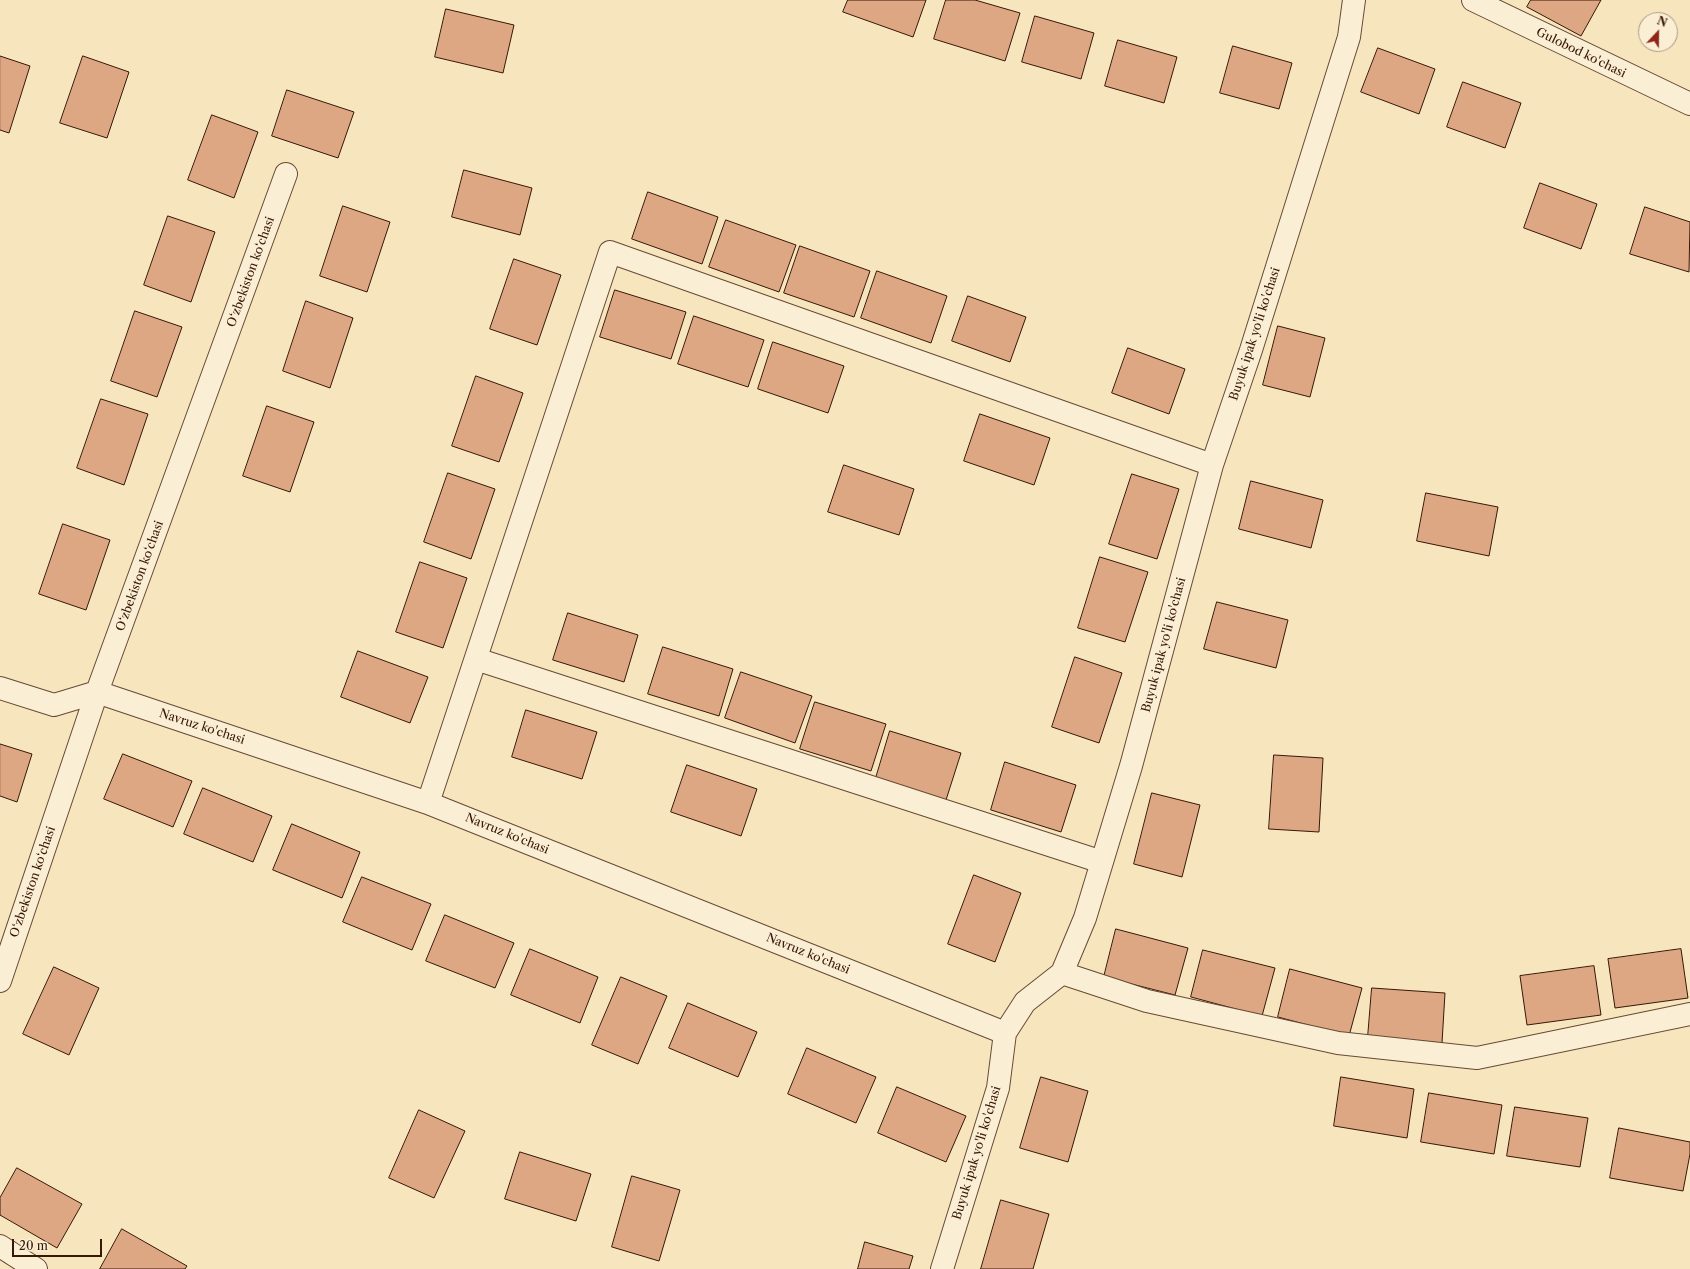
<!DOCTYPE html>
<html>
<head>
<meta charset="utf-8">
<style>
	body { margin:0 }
	#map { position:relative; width:1690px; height:1269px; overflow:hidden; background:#f7e5bd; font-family:"Libre Caslon Text",serif }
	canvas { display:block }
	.north { position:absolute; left:1638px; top:12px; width:40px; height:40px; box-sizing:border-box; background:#faeed4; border:1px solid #ac9882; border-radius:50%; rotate:22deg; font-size:11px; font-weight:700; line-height:16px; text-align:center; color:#371708 }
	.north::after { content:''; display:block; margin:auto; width:14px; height:18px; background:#8f2418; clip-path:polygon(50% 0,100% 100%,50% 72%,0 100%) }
	.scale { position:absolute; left:12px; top:1239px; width:90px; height:18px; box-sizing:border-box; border:2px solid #371708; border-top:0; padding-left:5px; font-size:12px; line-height:14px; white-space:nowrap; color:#371708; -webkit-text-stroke:3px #faeed4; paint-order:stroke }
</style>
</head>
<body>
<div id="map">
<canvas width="1690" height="1269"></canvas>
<div class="north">N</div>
<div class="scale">20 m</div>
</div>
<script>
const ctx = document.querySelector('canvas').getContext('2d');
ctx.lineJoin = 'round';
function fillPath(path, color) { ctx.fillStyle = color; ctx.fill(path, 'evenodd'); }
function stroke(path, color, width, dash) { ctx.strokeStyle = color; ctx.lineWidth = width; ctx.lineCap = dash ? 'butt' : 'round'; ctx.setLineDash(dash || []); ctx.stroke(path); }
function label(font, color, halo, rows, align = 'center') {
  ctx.font = font + ' "Libre Caslon Text",serif'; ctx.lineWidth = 3; ctx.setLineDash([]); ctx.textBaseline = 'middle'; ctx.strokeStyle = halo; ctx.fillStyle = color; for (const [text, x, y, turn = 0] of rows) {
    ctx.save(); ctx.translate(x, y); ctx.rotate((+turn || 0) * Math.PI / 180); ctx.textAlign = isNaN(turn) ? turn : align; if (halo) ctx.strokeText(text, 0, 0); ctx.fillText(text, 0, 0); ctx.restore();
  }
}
const building = new Path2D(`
	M848,0H926L913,37L843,12Z
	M946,0H975L1020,13L1005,61L934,39Z
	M1531,0H1601L1581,36L1527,7Z
	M446,9L514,25L503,73L435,57Z
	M1035,16L1094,33L1081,79L1022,62Z
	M1118,40L1177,57L1164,103L1105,86Z
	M1233,46L1292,63L1279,109L1220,93Z
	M1378,48L1435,69L1419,114L1361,92Z
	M0,56L30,66L9,133L0,130Z
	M83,56L129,72L107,138L60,123Z
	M1463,82L1521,103L1505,148L1447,127Z
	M287,90L354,112L338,158L272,136Z
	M212,115L258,132L234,198L188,180Z
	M464,170L532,188L520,235L452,217Z
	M1540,183L1597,204L1581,249L1524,228Z
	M648,192L718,217L702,264L632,239Z
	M343,206L390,222L367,292L320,276Z
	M1645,207L1690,222L1689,272L1630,254Z
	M168,216L215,232L191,302L144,285Z
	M726,220L796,245L779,292L709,267Z
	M800,246L870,271L854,317L784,293Z
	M514,259L561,275L537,345L490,329Z
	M877,271L947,296L931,343L861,318Z
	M615,290L686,312L671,359L600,337Z
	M968,296L1026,317L1010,362L952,341Z
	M306,301L353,318L330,388L283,371Z
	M135,311L182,327L157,397L111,381Z
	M694,316L764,340L748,387L678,364Z
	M1278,326L1325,338L1310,397L1263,385Z
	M773,342L844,366L828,413L758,389Z
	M1128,348L1185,369L1169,414L1112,393Z
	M476,376L523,393L499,462L452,446Z
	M101,399L148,414L124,485L77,468Z
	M267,406L314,422L290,492L243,476Z
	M980,414L1050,438L1034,485L964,461Z
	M844,465L914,489L899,535L828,512Z
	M448,473L495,489L471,559L424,542Z
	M1132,474L1179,489L1157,559L1109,544Z
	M1251,481L1323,500L1311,548L1239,529Z
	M1426,493L1498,507L1489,556L1417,541Z
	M63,524L110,540L86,610L39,594Z
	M1100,557L1148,572L1125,642L1078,628Z
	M420,562L467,578L443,648L396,632Z
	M1217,602L1288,620L1276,668L1204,649Z
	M568,613L638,635L624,682L553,660Z
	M663,647L733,669L719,716L648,694Z
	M358,651L428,677L410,723L341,697Z
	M1075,657L1122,673L1099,743L1052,727Z
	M741,672L812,696L795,743L725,718Z
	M815,702L886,724L871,771L800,749Z
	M526,710L597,732L582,779L512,757Z
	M890,731L961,753L946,800L876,778Z
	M0,744L32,754L17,802L0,796Z
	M123,754L192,781L173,827L104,799Z
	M1274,755L1323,758L1319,832L1269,829Z
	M1005,762L1076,785L1061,832L991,810Z
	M687,765L757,789L741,836L671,812Z
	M203,788L272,816L253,862L184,834Z
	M1152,793L1200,805L1182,877L1134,864Z
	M292,824L360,852L342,898L273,870Z
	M974,875L1021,893L995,962L948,944Z
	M362,877L431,904L412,950L343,922Z
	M445,915L514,943L495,988L426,961Z
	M1116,929L1188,948L1175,995L1104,977Z
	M530,949L598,977L580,1023L511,995Z
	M1681,949L1688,998L1615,1008L1608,959Z
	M1203,950L1275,968L1262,1016L1191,997Z
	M1594,966L1601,1015L1527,1025L1520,976Z
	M54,967L99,988L69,1055L23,1034Z
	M1290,969L1362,988L1349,1036L1278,1017Z
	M621,977L667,996L638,1064L592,1045Z
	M1372,988L1445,993L1442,1043L1368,1037Z
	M688,1003L757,1032L738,1077L669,1048Z
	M807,1048L876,1077L856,1123L788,1094Z
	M1041,1077L1088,1091L1068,1162L1020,1148Z
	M1341,1077L1414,1089L1407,1138L1334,1126Z
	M897,1087L966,1116L946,1162L878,1133Z
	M1429,1093L1502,1105L1494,1154L1421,1142Z
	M1515,1107L1588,1118L1580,1167L1507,1156Z
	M419,1110L465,1131L434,1198L389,1178Z
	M1619,1128L1690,1142V1154L1683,1191L1610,1178Z
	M520,1152L591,1174L576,1221L505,1199Z
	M17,1168L82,1204L57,1248L0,1215V1198Z
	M632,1176L680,1190L659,1261L612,1247Z
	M1001,1200L1049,1214L1033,1269H981Z
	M122,1229L187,1266L185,1269H100Z
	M865,1242L913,1256L909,1269H858Z`);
const street = new Path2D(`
	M1473,0L1690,104
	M476,659L1102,862
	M0,688L54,705L97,692L428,803L1005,1033
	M428,803L610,252L1212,465
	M1062,973L1147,1001L1338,1043L1477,1058L1690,1014
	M0,981L97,692L286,174
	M0,1246L36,1269
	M942,1269L998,1088L1005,1033L1025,1002L1062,973L1085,918L1131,766L1212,465L1251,350L1349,37L1354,0`);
const streetNames = [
	["Gulobod ko'chasi",1581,53,26],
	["O‘zbekiston ko‘chasi",251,272,-70],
	["Buyuk ipak yo'li ko'chasi",1255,334,-72],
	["O‘zbekiston ko‘chasi",140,576,-70],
	["Buyuk ipak yo'li ko'chasi",1164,645,-75],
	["Navruz ko'chasi",202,727,18],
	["Navruz ko'chasi",507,834,22],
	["O‘zbekiston ko‘chasi",33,882,-71],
	["Navruz ko'chasi",808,954,22],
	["Buyuk ipak yo'li ko'chasi",977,1153,-73]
];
fillPath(building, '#dda783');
stroke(building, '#371708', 1);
stroke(street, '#674a35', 24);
stroke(street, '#faeed4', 22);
label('12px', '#371708', '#faeed4', streetNames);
</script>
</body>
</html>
